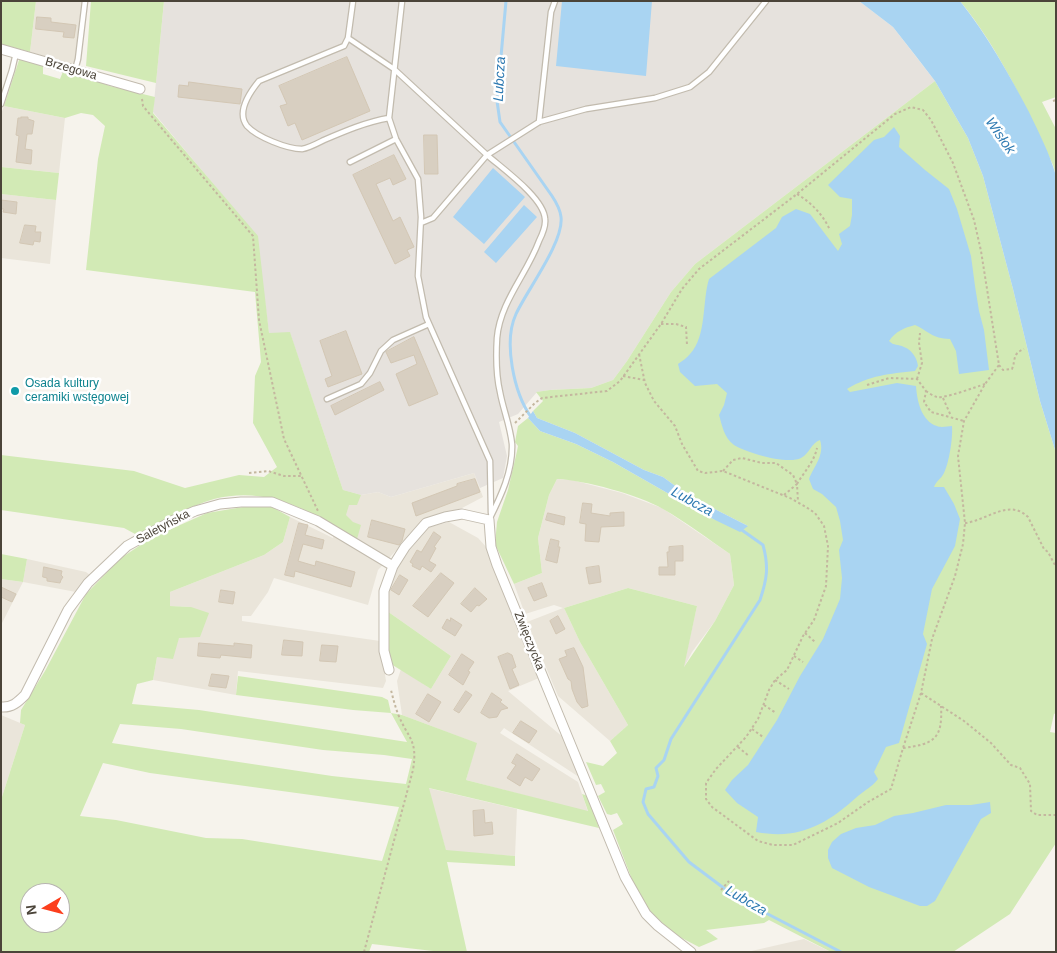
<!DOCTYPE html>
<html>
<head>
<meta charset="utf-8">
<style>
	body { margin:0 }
	#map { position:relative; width:1057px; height:953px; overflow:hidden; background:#f6f3ec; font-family:Arial,sans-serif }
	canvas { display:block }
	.frame { position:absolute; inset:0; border:2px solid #4b4439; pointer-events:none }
	.north { position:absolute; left:20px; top:883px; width:50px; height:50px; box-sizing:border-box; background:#fff; border:1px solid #b7b4b0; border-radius:50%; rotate:262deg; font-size:14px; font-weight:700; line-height:20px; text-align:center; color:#4b4439 }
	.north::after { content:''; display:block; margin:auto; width:18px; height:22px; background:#fc3f1d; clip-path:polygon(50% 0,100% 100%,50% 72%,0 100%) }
</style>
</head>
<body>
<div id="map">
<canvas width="1057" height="953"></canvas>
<div class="frame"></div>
<div class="north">N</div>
</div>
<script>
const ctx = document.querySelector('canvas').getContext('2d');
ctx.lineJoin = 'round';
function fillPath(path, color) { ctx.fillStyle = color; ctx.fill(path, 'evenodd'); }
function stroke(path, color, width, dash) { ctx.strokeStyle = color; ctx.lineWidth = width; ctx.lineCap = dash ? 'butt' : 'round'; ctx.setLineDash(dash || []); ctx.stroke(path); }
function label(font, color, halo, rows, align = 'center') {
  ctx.font = font + ' Arial,sans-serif'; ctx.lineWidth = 5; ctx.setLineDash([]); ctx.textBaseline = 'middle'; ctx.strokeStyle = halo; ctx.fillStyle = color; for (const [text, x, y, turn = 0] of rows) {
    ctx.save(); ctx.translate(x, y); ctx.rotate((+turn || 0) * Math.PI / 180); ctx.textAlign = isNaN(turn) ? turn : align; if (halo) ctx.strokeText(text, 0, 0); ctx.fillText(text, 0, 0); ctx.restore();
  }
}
const residential = new Path2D(`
	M36,1H82L75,60L72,64L30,52Z
	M4,106L65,118L59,173L1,167V114Z
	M1,194L56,200L50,264L1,258Z
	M474,473L483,497L462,508L427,519L416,529L378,570L368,605L274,578L268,592L251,616H242V621L380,641L386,681L383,688L238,671L236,695L153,680L157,657L179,638L191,607L170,606V592L264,555L283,542L290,517L333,538L343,490L361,495L378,492L391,497Z
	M557,479L572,480L622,493L662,508L730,554L734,585L715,621L692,652L683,669L697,606L628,588L564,608L580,642L628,725L610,741L558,696L527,622L563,608L554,605L525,614L514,584L542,573L538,538L549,495Z
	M449,522L478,538L488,549L539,678L508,691L564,738L579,777L504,728L500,733L578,782L588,812L466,780L476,743L402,715L397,681L401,669L431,689L451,656L387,611L388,594L399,564L426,528Z
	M27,559L86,572L90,575L76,592L23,582L1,625V579L23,582Z
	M1,715L25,725L1,800Z
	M428,788L517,809L515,856L446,851Z
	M804,939L831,952H747Z`);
const industrial = new Path2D(`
	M164,1H859L893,27L935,81L695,264L671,292L627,361L613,380L591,388L550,390L537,392L518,414L499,422L507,456L503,478L480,488L474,473L391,497L378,492L361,495L343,490L290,333H269L256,235L153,112Z`);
const green = new Path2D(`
	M1,1H36L30,52L1,44Z
	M91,1H164L156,83L86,66Z
	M960,1H1056V97L1042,102L1056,129V176L1053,165C1026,108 1000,50 960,1Z
	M20,57L43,66V74L60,79L64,69L110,86L155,97L153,113L258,236L269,333L290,332L343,490L361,495L357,505H349L346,515L353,522L361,525L357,539C313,512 268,485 214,499C187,506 163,525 137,535L124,528L1,510V455L134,471L185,488L239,475L264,477L277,467L253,423L255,376L261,362L255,292L86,270L98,159L105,126L93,115L81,113L65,118L4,106Z
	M935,81L968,138L983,176L1013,289L1040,401L1056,453V713L1054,714L1050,732L1056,733V843L1010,914L953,952H831L769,920L764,923L706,930L718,939L699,947L674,934L650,911L636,890L613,830L623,824L617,813L611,815L607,814L598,796L605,792L601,784L596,785L586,762L603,766L617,753L610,741L628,725L580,642L564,608L628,588L697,606L684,667L715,621L734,585L730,554C708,539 686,522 663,509C639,495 584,480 557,479L549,495L538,538L542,573L514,584L495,544L497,522L508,490L517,451L518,446L515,442L518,426L528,418L540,431L576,444L613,462L713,519L748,526L689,496L663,477L644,470L575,433L537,418L533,411L543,401L536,392L550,390L591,388L613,380L627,361L671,292L695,264Z
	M1,167L59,173L56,200L1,194Z
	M249,506L272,507L290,517L283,542L264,555L170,592V606L191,607L209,613L200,637L179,638L173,659L157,657L153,680L137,684L132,704L199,710L407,742L391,713L353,710L236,695L238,676L382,697L388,700L391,713L402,715L477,743L466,780L588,811L582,794L588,796L599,828L429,788L446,850L515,856V866L447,862L467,952H442L372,944L369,952H1V800L25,725L20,723L21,710L45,671L86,594L121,558L151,538L207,513ZM120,724L181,729L323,750L384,755L412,759L406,784L332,776L112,743ZM103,763L150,773L399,807L382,861L242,839L206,838L116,820L80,816ZM30,893H60V923H30Z
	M1,554L27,559L23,582L1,579Z
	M387,611L451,656L431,689L391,664L388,652Z`);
const water = new Path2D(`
	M562,1H652L646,76L556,66Z
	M859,1H960C987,35 1009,74 1029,112C1039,133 1050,154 1056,176V453L1040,401L1013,289L983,176L968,138L935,81L915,55L893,27Z
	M894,127L900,136L899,147L925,170L949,189L957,209L971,256L975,286L979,311L984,330L989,370L959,374L956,351L950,339C931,338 930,332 915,325C904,328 896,331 889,341C894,346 898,344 904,347C912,350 917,358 918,366L915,371C889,374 870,375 847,389L850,392L897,383L916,386C917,400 921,421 937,426C941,428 948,426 952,426C953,438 949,463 944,473C941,479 936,481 934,487H944L954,504L960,519L955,546L932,589L923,634L927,644L899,743L886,747L874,772L878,779C872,787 865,790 858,796C826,825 799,840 756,832L758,817L737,803L725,790L732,780L748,765L777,720L800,676L823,639L840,599L842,578L839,550L843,540L840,521L836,507L822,494L813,489L809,479C814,466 825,455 820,440C811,443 810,453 801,458C788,465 747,453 734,445C724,438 722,425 719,415L724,405L727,393L717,384L695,386L680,372L678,364C682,361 687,358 690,354C707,336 702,301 709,279L776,228L782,217L796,209L810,214L838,251L842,244L839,234L850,226L852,215V199L840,197L828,185L874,140L884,137Z
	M493,168L525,197L484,244L453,217Z
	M524,205L537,217L496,263L484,252Z
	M533,411L537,418L575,433L644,470L663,477L689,496L748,526L740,532L713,519L613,462L576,444L540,431L528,418Z
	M990,802L991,813L981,819L935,901L927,906H920L869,887L832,868L828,858V850L832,842L841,834L856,828L875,825L894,816L913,813L946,805H971Z`);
const stream = new Path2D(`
	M506,1L497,101L500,122L552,196C556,202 560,208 561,217C564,242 527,290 516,314C503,342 514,393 531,417
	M739,528L763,545C769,567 767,579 760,600L671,739L664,760L656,768L658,776L654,787L646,789L643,802L648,814L689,862L737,898L841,952`);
const building = new Path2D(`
	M37,17L51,18V22L76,25L74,38L63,37L64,32L36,29Z
	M347,57L370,111L302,140L295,123L288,126L280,106L287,104L279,86Z
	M189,82L242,89L240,104L178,97L179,85L188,86Z
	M21,117H28V119L34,121L32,134H27L25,149L32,150L31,164L16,162L19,136L16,135L18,118H21Z
	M424,135H437L438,174H425Z
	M394,155L406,179L393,185L390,178L376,184L393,221L400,217L414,247L407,250L410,256L395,264L353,175Z
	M1,200L17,202L16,214L3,212L4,209H1Z
	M25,225L36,226L35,232H41L40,242L34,241L33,245L20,243Z
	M346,331L362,374L328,387L325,379L332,376L320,341Z
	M414,337L438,394L409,406L396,374L417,364L414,355L391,363L386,352Z
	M380,382L384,390L335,415L331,406Z
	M475,479L480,492L416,516L412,503L457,486V484Z
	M583,503L592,504L591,513L610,516V513L624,512V526L601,527L599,542L585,541L586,524L580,523Z
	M548,513L565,517L564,525L546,520Z
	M372,520L405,529L402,541L399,545L368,537Z
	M299,523L308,525L305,535L324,540L322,549L303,544L298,561L315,566L316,561L355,572L351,587L295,571L294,577L285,575Z
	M434,532L441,537L434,547L436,548L429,561L436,565L431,572L422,566L420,570L412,566L413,564L410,562L417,550L421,552Z
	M551,539L559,541L558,547H560L557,563L546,560Z
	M683,546V561H675V575H659V567H668L667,552H669V547Z
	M599,566L601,582L589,584L586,568Z
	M44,567L62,571L61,575L63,577L61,580L60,583L47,581V578L43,577Z
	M441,573L454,583L428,617L413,606Z
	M400,575L408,580L399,595L391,590Z
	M542,583L547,596L534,601L528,588Z
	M1,587L16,594L12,602L1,597Z
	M475,588L487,599L479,606L477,605L471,612L461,604Z
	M221,590L235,592L233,604L219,602Z
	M558,616L565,629L556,634L550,621Z
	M451,618L462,625L455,636L442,628L447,619L450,621Z
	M284,640L303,642L302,656L282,655Z
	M199,643L234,646V643L252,645L251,658L221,655L220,658L198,656Z
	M322,645L338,646L336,662L320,661Z
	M574,648L583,667L588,706L582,708L577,702L572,689L571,681L568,679L559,659L567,656L565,651Z
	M508,653L512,655L516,667L512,669L519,685L510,689L498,657Z
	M462,654L474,662L468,671L470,672L463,685L449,675Z
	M212,674L229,676L226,688L209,686Z
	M466,691L472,695L459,713L454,710Z
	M492,693L502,700L500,702L508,708L501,710L497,717L489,718L481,713Z
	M428,694L441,702L429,722L416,714Z
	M521,721L537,731L529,743L513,733Z
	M517,754L540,769L532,781L525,777L520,786L507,778L516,765L512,763Z
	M484,810L485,823L492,822L493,834L474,836L473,811Z`);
const path = new Path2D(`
	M142,99L143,106L153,118L253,236L259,320L284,439L318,511
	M1053,101L1056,100
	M797,194C812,203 823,215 830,230
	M661,324H676L686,327L687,345
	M999,365L1003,370L1012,369C1016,359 1012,354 1024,349
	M623,376L644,380
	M917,379L922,363L919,343L920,333
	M867,385L889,378L917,379L926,391L924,402L931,412L964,421
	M926,391C929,393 933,396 937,397C943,399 976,387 985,384
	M943,398L951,416
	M515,423L535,403L542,398L607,391L620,381L661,324L682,289L699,269L797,194L895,114L911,107L923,110L931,120L953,163L974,220L981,251L999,365L985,384L964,421L958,456L965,523L963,544L955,576L932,639L921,693L903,748L891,789L868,802L838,823L793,845H773L758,841L712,807L706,799V783L716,769L746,737L758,719L769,690L775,680L787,670L803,636L814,620L826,586L828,546L824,526L815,513L806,507L790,498L723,471L705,473L698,471L682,444L675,426L654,401L645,383L639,354
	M723,471L733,460L742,458L762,463H776L793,475L797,484
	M249,473L268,471L284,476H301
	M797,484C804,472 814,462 817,448
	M784,495L797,484L798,502
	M965,523C986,521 1009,498 1028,517L1044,549L1048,552L1056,567
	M805,633L815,642
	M794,656L803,662
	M775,680L789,689
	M921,693L964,721L991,743L1011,765L1020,768L1030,784L1031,811L1037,815H1056
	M764,705L776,713
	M752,729L763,737
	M738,747L749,756
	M903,748C933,744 943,740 941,706
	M721,890L729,881
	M364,952L413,770C418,739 408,739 398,714C395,706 393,698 391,690`);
const lane = new Path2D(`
	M353,1L348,38L394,69L487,155L433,218L421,223
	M402,1L389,118L396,139L418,179L421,217L418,276L426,317L490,461L491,513
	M348,38L344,46L259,81C250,92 236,112 247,126C257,137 287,149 302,149C309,148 318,143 324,140C345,131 366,122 389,118
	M75,70L78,59L85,1
	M1,104L12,70L16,53
	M539,122L551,12L555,1
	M350,162L396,139
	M327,399L361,384L370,373L381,351L393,340L429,324
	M489,520C501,496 513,471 512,444C510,425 503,409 500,392C496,375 496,355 497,338C500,302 527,274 539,241C542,235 546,226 545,219C544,198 503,169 487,155L539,122L586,109L655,98L690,87L709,72L766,1`);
const street = new Path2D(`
	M1,49L140,89
	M389,670L384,651V591L393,566L405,547L426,523L445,517L462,514L489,520L491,547L497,565L625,877L646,914L658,926L691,952
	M1,707C12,708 18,702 25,695L68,610L88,583L127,546L172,521L195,511L220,504L241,502H272L318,521L393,566`);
const markers = [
	[15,391,5,"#0f9aa8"]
];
const streetNames = [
	["Brzegowa",71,69,16],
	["Saletyńska",163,527,-28],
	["Zwięczycka",529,641,68]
];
const cultureNames = [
	["Osada kultury",25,384],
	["ceramiki wstęgowej",25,398]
];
const waterNames = [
	["Lubcza",500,79,-87],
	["Wisłok",1000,136,55],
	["Lubcza",692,502,29],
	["Lubcza",746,901,30]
];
fillPath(residential, '#eae5da');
fillPath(industrial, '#e6e2dd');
fillPath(green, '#d2eab5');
fillPath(water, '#a9d4f2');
stroke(stream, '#a9d4f2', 3);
fillPath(building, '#d8cfc1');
stroke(building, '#d3c7b4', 1);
stroke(lane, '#c2bbae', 7);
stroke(street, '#c2bbae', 11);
stroke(path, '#c4b79f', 2, [2.5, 2.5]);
stroke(lane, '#fff', 4.5);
stroke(street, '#fff', 9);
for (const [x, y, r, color] of markers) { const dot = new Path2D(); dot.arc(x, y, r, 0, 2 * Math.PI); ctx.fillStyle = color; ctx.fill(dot); stroke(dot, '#fff', 2); }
label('12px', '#4b4439', '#fff', streetNames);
label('12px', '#0d838f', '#fff', cultureNames, 'left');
label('italic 14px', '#2e7ab2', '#fff', waterNames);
</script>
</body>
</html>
